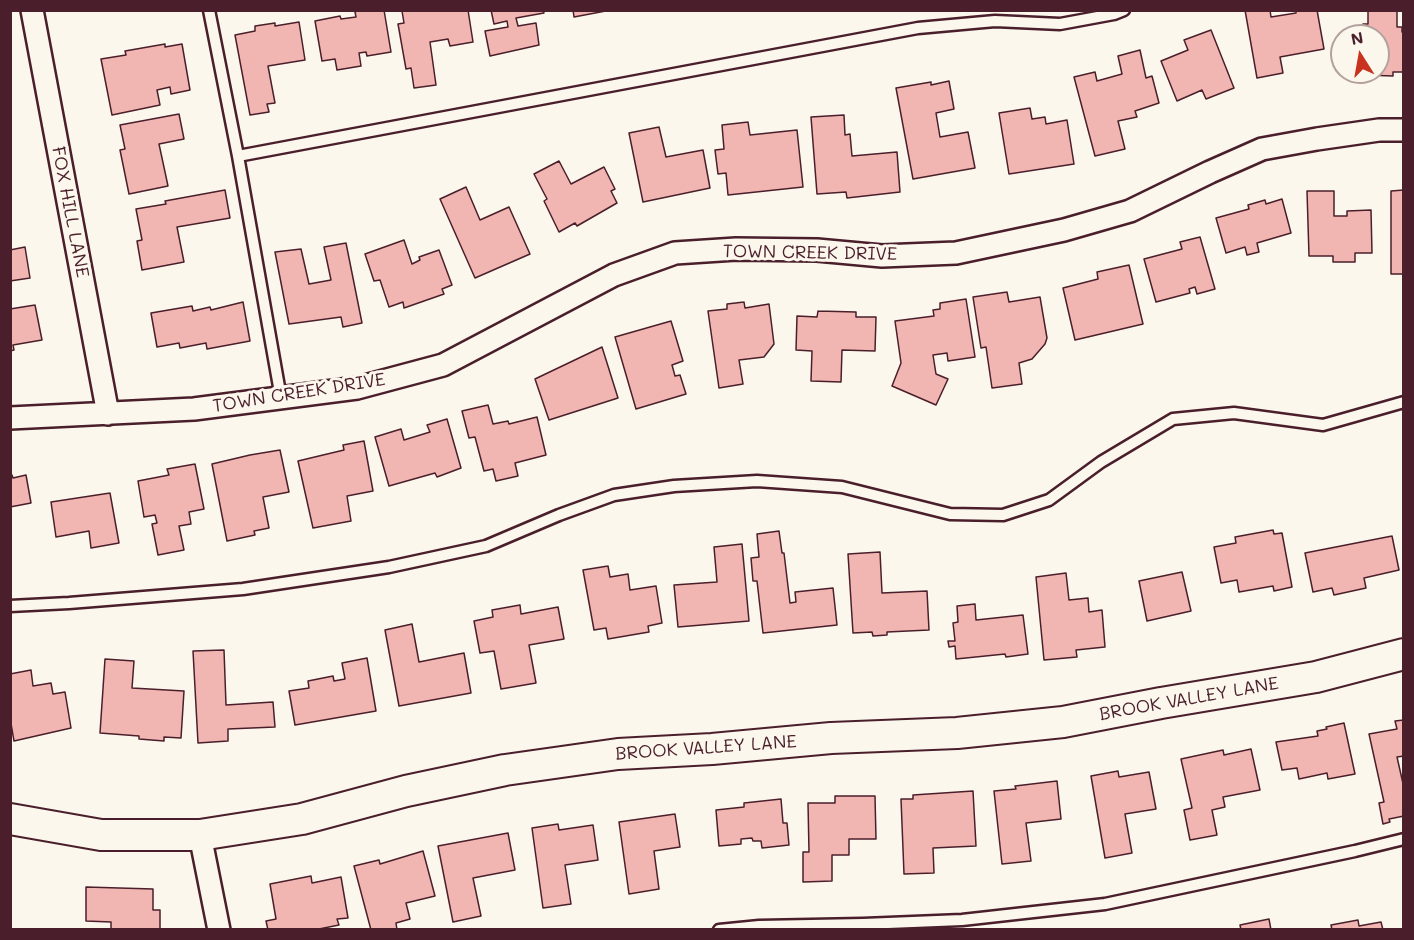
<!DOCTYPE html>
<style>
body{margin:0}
#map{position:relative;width:1414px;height:940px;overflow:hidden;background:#fbf7ec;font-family:Mali,sans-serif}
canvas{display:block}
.frame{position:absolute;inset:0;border:12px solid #4a1f2b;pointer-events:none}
.north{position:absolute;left:1330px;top:24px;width:60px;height:60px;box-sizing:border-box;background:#fbf7ec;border:2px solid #b4a19f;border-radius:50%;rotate:349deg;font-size:16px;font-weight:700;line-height:24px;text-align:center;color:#4a1f2b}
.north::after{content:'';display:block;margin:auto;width:21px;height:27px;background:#c8321e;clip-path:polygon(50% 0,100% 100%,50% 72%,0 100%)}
</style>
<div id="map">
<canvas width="1414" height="940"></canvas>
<div class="frame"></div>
<div class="north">N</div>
</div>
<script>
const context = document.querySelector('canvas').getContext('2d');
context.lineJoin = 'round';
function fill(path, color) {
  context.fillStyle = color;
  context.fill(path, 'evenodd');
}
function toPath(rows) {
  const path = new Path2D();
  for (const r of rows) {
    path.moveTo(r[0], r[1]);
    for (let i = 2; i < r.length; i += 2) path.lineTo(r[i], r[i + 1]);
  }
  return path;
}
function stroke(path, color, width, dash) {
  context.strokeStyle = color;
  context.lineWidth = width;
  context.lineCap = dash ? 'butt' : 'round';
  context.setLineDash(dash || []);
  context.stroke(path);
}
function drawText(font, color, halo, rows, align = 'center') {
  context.font = font + ' Mali,sans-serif';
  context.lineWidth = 6;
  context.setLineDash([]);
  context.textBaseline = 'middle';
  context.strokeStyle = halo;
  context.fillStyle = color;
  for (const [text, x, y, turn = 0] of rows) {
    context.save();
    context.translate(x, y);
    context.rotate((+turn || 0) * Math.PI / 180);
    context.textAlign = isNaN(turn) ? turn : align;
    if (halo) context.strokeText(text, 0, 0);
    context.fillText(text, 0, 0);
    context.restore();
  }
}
const building = toPath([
 [360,10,384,10,391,52,367,56,366,52,359,53,361,66,337,70,335,59,322,61,315,21,340,16,341,19,356,17,355,12,360,10],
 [468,10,473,42,450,46,448,39,430,42,436,85,414,88,411,68,406,69,398,24,404,23,402,11,468,10],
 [491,10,543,10,544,13,516,18,518,26,536,23,539,45,490,56,485,31,508,27,507,21,494,24,491,10],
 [573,10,611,10,574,17,573,10],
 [1245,10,1270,10,1271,17,1296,13,1296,10,1317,10,1324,49,1280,57,1283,73,1257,78,1245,10],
 [1368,10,1397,10,1397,27,1402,27,1402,32,1404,32,1404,72,1393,72,1393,76,1365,75,1365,72,1378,72,1378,36,1351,36,1351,31,1363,32,1363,24,1368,24,1368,10],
 [299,22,305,60,268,66,275,103,267,104,269,112,250,115,235,35,255,31,255,26,275,23,275,26,299,22],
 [1211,30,1234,88,1206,99,1202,90,1177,101,1161,61,1188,50,1184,40,1211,30],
 [165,44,165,47,182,44,190,90,171,94,170,87,157,90,160,105,112,115,101,59,126,55,125,51,165,44],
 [1140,50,1146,78,1152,76,1159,103,1135,111,1137,117,1118,121,1125,149,1095,156,1074,77,1095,72,1097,81,1122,74,1118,56,1140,50],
 [949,81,954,109,936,113,940,137,968,132,975,168,913,179,896,88,931,82,931,85,949,81],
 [1030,108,1032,119,1045,117,1046,124,1067,120,1074,164,1009,174,999,113,1030,108],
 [179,114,184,139,159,144,168,186,129,194,120,150,125,149,120,125,179,114],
 [844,115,845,135,850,134,852,156,897,152,900,192,847,198,846,192,817,194,811,117,844,115],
 [748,122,750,135,797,130,803,187,728,195,726,173,718,174,715,150,724,149,722,125,748,122],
 [659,127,666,157,703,150,710,188,643,202,629,133,659,127],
 [559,161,571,184,604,167,615,189,611,191,617,203,577,226,575,223,559,232,544,201,547,199,534,174,559,161],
 [466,187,480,220,509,207,530,254,475,278,440,199,466,187],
 [225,190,230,218,177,227,184,262,142,270,137,241,142,240,136,209,166,204,165,201,225,190],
 [1404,190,1404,274,1391,274,1391,191,1404,190],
 [1307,191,1334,191,1334,216,1347,216,1347,211,1371,210,1372,253,1355,253,1355,262,1333,262,1333,256,1309,256,1307,191],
 [1282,199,1291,233,1257,243,1259,252,1247,255,1245,247,1226,253,1216,218,1249,209,1248,205,1265,200,1266,204,1282,199],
 [1200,237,1215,289,1197,294,1195,287,1189,289,1190,293,1156,302,1144,259,1182,249,1180,242,1200,237],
 [404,240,412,264,420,260,419,257,439,250,452,285,442,289,444,294,404,308,403,302,389,307,380,280,374,281,365,254,404,240],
 [346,243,362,323,343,327,341,317,289,324,275,252,301,249,309,284,331,280,324,247,346,243],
 [25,247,30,278,10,281,10,250,25,247],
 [1129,265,1143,324,1075,340,1063,288,1098,279,1097,272,1129,265],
 [1007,292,1009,302,1040,297,1047,338,1045,344,1032,359,1019,363,1022,384,992,388,986,347,981,348,973,297,1007,292],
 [966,299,975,357,948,361,947,353,933,355,936,374,948,379,936,405,892,386,901,363,895,321,934,316,933,310,940,309,940,303,966,299],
 [243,302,250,341,207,349,206,343,180,348,179,343,157,347,151,313,192,306,193,311,210,307,211,310,243,302],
 [744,302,745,308,769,304,774,344,764,357,739,360,743,384,719,388,708,311,727,309,727,304,744,302],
 [35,305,42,340,13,345,14,350,10,351,10,309,35,305],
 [818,311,856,312,856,317,876,317,875,351,842,350,841,382,811,381,812,351,796,350,797,316,817,317,818,311],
 [671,321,683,361,672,365,675,376,680,375,686,394,636,409,615,337,671,321],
 [602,347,618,398,549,420,535,379,602,347],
 [488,405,493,424,508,421,509,424,537,417,546,455,515,463,518,476,496,481,493,469,484,471,475,437,469,438,462,411,488,405],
 [447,419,461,468,437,477,435,473,389,486,375,437,401,429,404,440,430,432,427,425,447,419],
 [364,441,373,491,347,496,351,521,313,528,298,461,344,450,343,445,364,441],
 [280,450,289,492,263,497,269,528,254,531,255,535,227,541,212,464,250,455,280,450],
 [195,464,204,509,189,512,191,524,179,526,184,550,158,555,152,524,157,523,155,515,144,517,138,481,169,475,167,469,195,464],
 [10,475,12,475,13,478,26,475,31,503,10,507,10,475],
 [110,493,119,543,91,548,89,531,56,537,51,502,110,493],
 [1273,530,1274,534,1282,533,1292,587,1274,591,1273,586,1239,592,1237,580,1221,583,1214,547,1236,543,1235,537,1273,530],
 [779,531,782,553,784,553,790,603,796,602,795,592,833,588,837,625,763,633,757,581,753,581,751,558,759,557,757,534,779,531],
 [1392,536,1399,570,1364,578,1366,588,1334,595,1332,588,1313,592,1305,553,1392,536],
 [742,544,749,621,678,627,674,585,717,582,714,547,742,544],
 [880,552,882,593,927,591,929,630,887,632,887,635,873,636,872,632,853,633,848,554,880,552],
 [608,566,610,577,628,574,630,590,656,586,662,623,648,626,649,632,608,639,606,628,594,630,583,570,608,566],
 [1182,572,1191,611,1147,621,1139,581,1182,572],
 [1066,573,1069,600,1088,598,1089,612,1102,610,1105,647,1076,650,1077,657,1044,660,1036,577,1066,573],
 [975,604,976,620,1023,615,1028,654,1006,657,1005,654,956,659,955,646,949,647,948,641,955,641,953,623,958,622,957,606,975,604],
 [520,605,521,614,558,607,564,639,529,645,536,683,501,689,494,651,480,653,474,621,493,617,492,610,520,605],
 [412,624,419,662,464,653,471,693,399,706,385,630,412,624],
 [224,650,226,705,273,702,275,727,228,729,228,741,198,743,193,651,224,650],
 [367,658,376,711,295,725,289,691,309,688,308,681,333,676,334,681,345,679,342,663,367,658],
 [105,659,134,661,132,688,184,691,181,738,164,737,164,741,139,739,139,736,100,733,105,659],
 [31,670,33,686,51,683,53,694,65,692,71,728,14,741,10,718,10,674,31,670],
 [1404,720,1404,756,1397,757,1404,788,1404,816,1389,819,1390,822,1383,824,1379,803,1384,802,1369,734,1397,729,1395,721,1404,720],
 [1344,723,1355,774,1328,779,1327,773,1299,779,1297,768,1282,770,1276,742,1318,736,1317,731,1327,729,1326,727,1344,723],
 [1251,749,1260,790,1223,797,1225,807,1212,810,1217,835,1190,840,1184,810,1192,808,1181,759,1223,750,1224,755,1251,749],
 [1118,771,1119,777,1149,772,1156,809,1125,814,1132,853,1105,858,1091,776,1118,771],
 [1057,781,1061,819,1026,823,1031,861,1002,864,994,791,1016,789,1015,786,1057,781],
 [973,791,976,846,933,848,934,873,904,874,901,799,913,799,913,795,973,791],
 [835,796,875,796,876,839,849,839,849,855,832,855,832,881,803,882,803,852,809,852,808,803,835,803,835,796],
 [781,799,783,823,787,823,789,845,762,848,761,841,753,841,752,838,741,839,741,844,719,846,716,810,744,807,744,803,781,799],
 [675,814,680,847,654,851,659,889,629,894,619,822,675,814],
 [558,824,559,830,593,825,598,860,565,865,571,904,543,908,532,828,558,824],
 [508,833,515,870,473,878,481,916,453,922,438,846,508,833],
 [423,851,435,896,406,903,410,919,396,923,397,930,371,930,354,866,379,860,380,864,423,851],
 [311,876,312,883,341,877,348,918,337,919,339,925,314,930,268,930,266,921,276,919,270,884,311,876],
 [86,887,153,889,153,910,160,910,160,930,111,930,111,922,86,921,86,887],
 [1269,919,1271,930,1241,930,1240,925,1269,919],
 [1358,920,1359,926,1381,922,1383,930,1332,930,1331,925,1358,920]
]);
fill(building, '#f2b6b2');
stroke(building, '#4a1f2b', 1.5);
const lane = toPath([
 [209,10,238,156,281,398],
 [238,156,918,28,995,21,1060,24,1114,14,1124,10],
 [10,606,69,603,243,589,389,567,486,546,559,515,614,495,674,486,757,481,842,487,950,514,1003,515,1049,500,1101,462,1173,419,1234,413,1323,425,1404,402],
 [719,930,759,926,863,924,962,920,1105,904,1355,851,1404,839]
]);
const street = toPath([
 [32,10,108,414],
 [10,418,194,409,357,388,443,365,614,275,675,253,736,249,817,250,882,256,956,253,1064,230,1130,211,1210,172,1262,149,1317,139,1379,130,1404,130],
 [200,835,219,930]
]);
const secondary = toPath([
 [10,819,101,835,200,835,302,819,406,791,505,770,618,754,712,749,831,738,957,733,1063,722,1161,703,1316,677,1404,654]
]);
stroke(lane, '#4a1f2b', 15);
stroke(street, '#4a1f2b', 26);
stroke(secondary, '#4a1f2b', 34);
stroke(lane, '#fbf7ec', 10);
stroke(street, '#fbf7ec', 21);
stroke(secondary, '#fbf7ec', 30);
drawText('18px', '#4a1f2b', '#fbf7ec', [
 ["FOX HILL LANE",70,212,79],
 ["TOWN CREEK DRIVE",810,253,1],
 ["TOWN CREEK DRIVE",299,393,-9],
 ["BROOK VALLEY LANE",1189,699,-10],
 ["BROOK VALLEY LANE",706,748,-4]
]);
</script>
